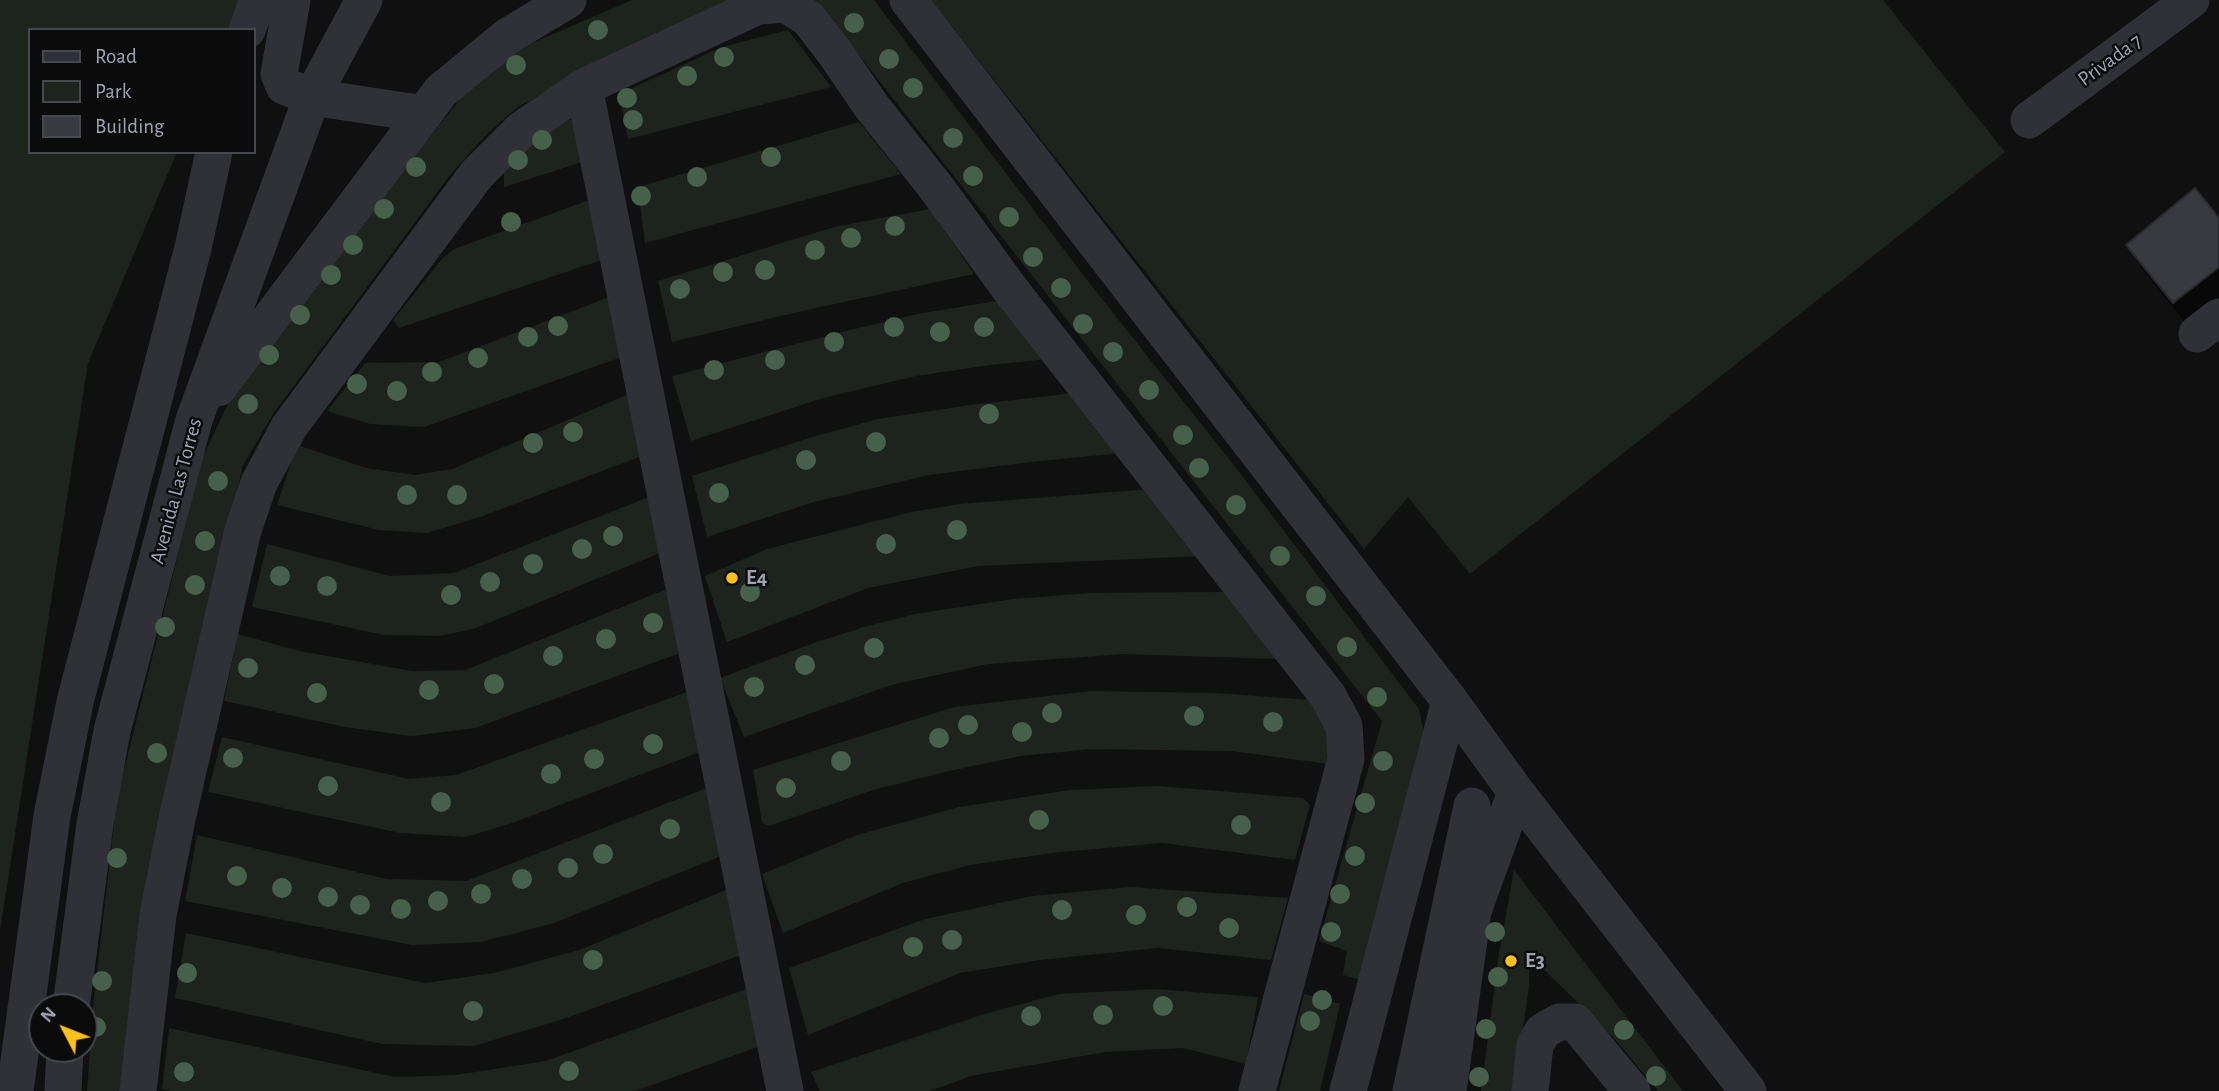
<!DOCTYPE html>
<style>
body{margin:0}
#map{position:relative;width:2219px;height:1091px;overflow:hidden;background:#101011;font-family:"Alegreya Sans",sans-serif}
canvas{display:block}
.legend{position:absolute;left:28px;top:28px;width:228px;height:126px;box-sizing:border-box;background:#0b0b0c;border:2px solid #46484f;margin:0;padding:9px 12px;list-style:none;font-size:21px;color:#9fa4b4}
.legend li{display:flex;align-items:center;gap:14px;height:35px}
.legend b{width:35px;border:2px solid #46484f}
.north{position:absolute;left:28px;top:993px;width:70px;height:70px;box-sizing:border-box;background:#0b0b0c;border:2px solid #46484f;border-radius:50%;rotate:312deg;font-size:19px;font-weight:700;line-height:28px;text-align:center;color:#9fa4b4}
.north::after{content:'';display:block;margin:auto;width:24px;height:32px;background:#ffc01a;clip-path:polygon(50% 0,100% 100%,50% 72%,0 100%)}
</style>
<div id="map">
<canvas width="2219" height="1091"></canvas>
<ul class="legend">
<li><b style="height:9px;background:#303137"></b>Road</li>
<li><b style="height:19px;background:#1c241d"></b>Park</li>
<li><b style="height:19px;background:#393a40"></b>Building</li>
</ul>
<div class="north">N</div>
</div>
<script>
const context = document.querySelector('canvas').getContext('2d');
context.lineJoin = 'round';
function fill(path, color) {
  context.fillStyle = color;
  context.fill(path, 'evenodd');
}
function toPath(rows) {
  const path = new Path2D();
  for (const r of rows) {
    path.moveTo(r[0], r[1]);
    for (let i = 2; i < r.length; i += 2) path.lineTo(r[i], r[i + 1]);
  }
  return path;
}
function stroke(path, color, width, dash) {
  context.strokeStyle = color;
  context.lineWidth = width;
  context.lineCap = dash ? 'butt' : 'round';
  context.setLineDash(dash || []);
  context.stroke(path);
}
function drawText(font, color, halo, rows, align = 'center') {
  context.font = font + ' "Alegreya Sans",sans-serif';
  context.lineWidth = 5;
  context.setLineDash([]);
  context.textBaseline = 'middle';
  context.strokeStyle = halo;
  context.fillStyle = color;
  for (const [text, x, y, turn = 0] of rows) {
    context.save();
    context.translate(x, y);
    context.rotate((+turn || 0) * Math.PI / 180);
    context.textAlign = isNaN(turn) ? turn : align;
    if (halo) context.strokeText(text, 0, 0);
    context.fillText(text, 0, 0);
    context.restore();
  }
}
fill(toPath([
 [0,0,242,0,229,30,30,30,30,152,177,152,88,363,0,931],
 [632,0,751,0,738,2,519,106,489,132,450,175,273,414,242,467,122,1091,87,1091,93,1007,117,798,202,459,239,380,388,187,462,97,523,47],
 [803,0,874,0,1091,285,1233,464,1419,709,1424,734,1361,980,1343,975,1347,951,1319,941,1382,721,822,8],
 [931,0,1883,0,2005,152,1470,574,1408,497,1364,549],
 [788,30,831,87,628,139,619,94,722,47],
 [574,118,585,161,504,187,504,170,512,158,552,128],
 [859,122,901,174,645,243,638,187],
 [595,198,605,259,399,328,393,320,442,259,454,249],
 [930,209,974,274,802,311,672,342,658,281,834,227],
 [612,296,625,356,424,427,370,424,327,411,365,363,439,362],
 [1003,300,1049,359,990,365,916,376,823,398,691,441,672,376,850,330,917,314],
 [1074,393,1123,453,1039,461,929,475,814,502,707,537,692,476,809,438,878,419,970,405],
 [629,394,642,456,483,516,427,533,379,530,277,505,297,445,366,468,415,475,452,469],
 [1150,489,1201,556,978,566,868,588,727,642,705,576,767,549,911,512,960,504],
 [652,496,665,551,476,628,441,636,384,635,252,607,267,544,390,576,454,573],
 [672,587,691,649,475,728,411,736,345,727,224,701,238,634,299,651,412,671,465,670],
 [1228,592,1278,659,1124,654,988,664,891,685,744,737,720,678,811,644,864,627,915,614,1013,599,1091,593],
 [690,691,703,751,512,823,466,837,400,833,208,792,222,737,409,779,456,775],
 [1091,691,1216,693,1313,700,1337,727,1329,764,1231,751,1091,749,1021,756,945,772,873,790,769,826,762,823,753,770,954,707],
 [712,786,729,853,554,923,481,942,412,945,185,901,197,835,387,879,466,881],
 [1159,786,1303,798,1310,805,1295,860,1162,843,1052,853,970,865,903,883,783,933,762,874,857,835,959,807,1070,790],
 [1514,870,1683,1091,1658,1091,1613,1037,1529,955,1529,986,1514,1091,1481,1091,1499,953],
 [1130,887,1288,898,1271,960,1158,948,1040,960,960,973,808,1035,789,968,925,919,1032,896],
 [731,888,747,953,563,1019,474,1046,382,1044,175,998,186,933,425,983,494,973,579,950],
 [752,987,766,1044,635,1091,171,1091,162,1089,169,1028,395,1077,456,1075,546,1061],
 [1155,989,1258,997,1246,1064,1183,1048,1105,1052,971,1076,930,1091,820,1091,811,1072,984,1014,1059,994],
 [1304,994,1340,1004,1320,1091,1279,1091]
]), '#1c241d');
fill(toPath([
 [2219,221,2219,299,2187,325,2141,268,2128,245]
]), '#0007');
const building = toPath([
 [2195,188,2219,218,2219,267,2173,303,2126,245,2195,188]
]);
fill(building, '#393a40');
stroke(building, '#2a2a2e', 2);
stroke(toPath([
 [292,0,279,74,284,86,312,97,424,114],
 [908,0,1450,701,1516,792,1748,1091],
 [247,30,258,0],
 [584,87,785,1091],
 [2029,120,2191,0],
 [2197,334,2219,317],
 [218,388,441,91,508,36,568,0],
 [71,1007,95,824,112,731,194,420,312,97,364,0],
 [15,1091,52,816,75,702,193,248,214,152],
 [63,1091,65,1049],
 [138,1091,158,915,177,819,243,530,259,483,289,427,477,174,521,130,584,87,758,6,785,4,808,18,835,53,872,107,935,186,1010,289,1328,696,1344,726,1346,759,1257,1091],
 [1348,1091,1450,701],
 [1411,1091,1472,806],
 [1448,1091,1473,911,1516,792],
 [1530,1091,1535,1045,1543,1031,1559,1022,1575,1022,1632,1091]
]), '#303137', 37);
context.fillStyle = '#47604b';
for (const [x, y] of [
 [854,23],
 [598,30],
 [724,57],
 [889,59],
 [516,65],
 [687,76],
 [913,88],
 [627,98],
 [633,120],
 [953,138],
 [542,140],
 [771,157],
 [518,160],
 [416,167],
 [973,176],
 [697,177],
 [641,196],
 [384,209],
 [1009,217],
 [511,222],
 [895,226],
 [851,238],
 [353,245],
 [815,250],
 [1033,257],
 [765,270],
 [723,272],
 [331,275],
 [1061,288],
 [680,289],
 [300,315],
 [1083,324],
 [558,326],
 [894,327],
 [984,327],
 [940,332],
 [528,337],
 [834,342],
 [1113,352],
 [269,355],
 [478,358],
 [775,360],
 [714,370],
 [432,372],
 [357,384],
 [1149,390],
 [397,391],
 [248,404],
 [989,414],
 [573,432],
 [1183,435],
 [876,442],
 [533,443],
 [806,460],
 [1199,468],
 [218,481],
 [719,493],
 [407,495],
 [457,495],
 [1236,505],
 [957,530],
 [613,536],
 [205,541],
 [886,544],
 [582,549],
 [1280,556],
 [533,564],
 [280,576],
 [490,582],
 [195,585],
 [327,586],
 [750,592],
 [451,595],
 [1316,596],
 [653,623],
 [165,627],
 [606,639],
 [1347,647],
 [874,648],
 [553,656],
 [805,665],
 [248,668],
 [494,684],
 [754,687],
 [429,690],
 [317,693],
 [1377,697],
 [1052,713],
 [1194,716],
 [1273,722],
 [968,725],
 [1022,732],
 [939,738],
 [653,744],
 [157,753],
 [233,758],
 [594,759],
 [841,761],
 [1383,761],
 [551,774],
 [328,786],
 [786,788],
 [441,802],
 [1365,803],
 [1039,820],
 [1241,825],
 [670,829],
 [603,854],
 [1355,856],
 [117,858],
 [568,868],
 [237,876],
 [522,879],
 [282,888],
 [481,894],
 [1340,894],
 [328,897],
 [438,901],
 [360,905],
 [1187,907],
 [401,909],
 [1062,910],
 [1136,915],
 [1229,928],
 [1331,932],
 [1495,932],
 [952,940],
 [913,947],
 [593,960],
 [187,973],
 [1498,977],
 [102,981],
 [1322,1000],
 [1163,1006],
 [473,1011],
 [1103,1015],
 [1031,1016],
 [1310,1021],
 [96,1027],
 [1486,1029],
 [1624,1030],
 [569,1071],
 [184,1072],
 [1656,1076],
 [1479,1077]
]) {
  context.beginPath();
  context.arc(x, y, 10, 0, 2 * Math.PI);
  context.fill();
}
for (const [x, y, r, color] of [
 [732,578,7,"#ffc01a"],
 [1511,961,7,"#ffc01a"]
]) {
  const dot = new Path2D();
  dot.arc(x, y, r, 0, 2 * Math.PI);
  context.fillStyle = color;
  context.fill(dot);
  stroke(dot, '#0b0b0c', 2.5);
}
drawText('21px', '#9fa4b4', '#0b0b0c', [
 ["Privada 7",2110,60,-36],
 ["Avenida Las Torres",176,491,-75]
]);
drawText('bold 21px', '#9fa4b4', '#0b0b0c', [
 ["E4",746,578],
 ["E3",1525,961]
], 'left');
</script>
